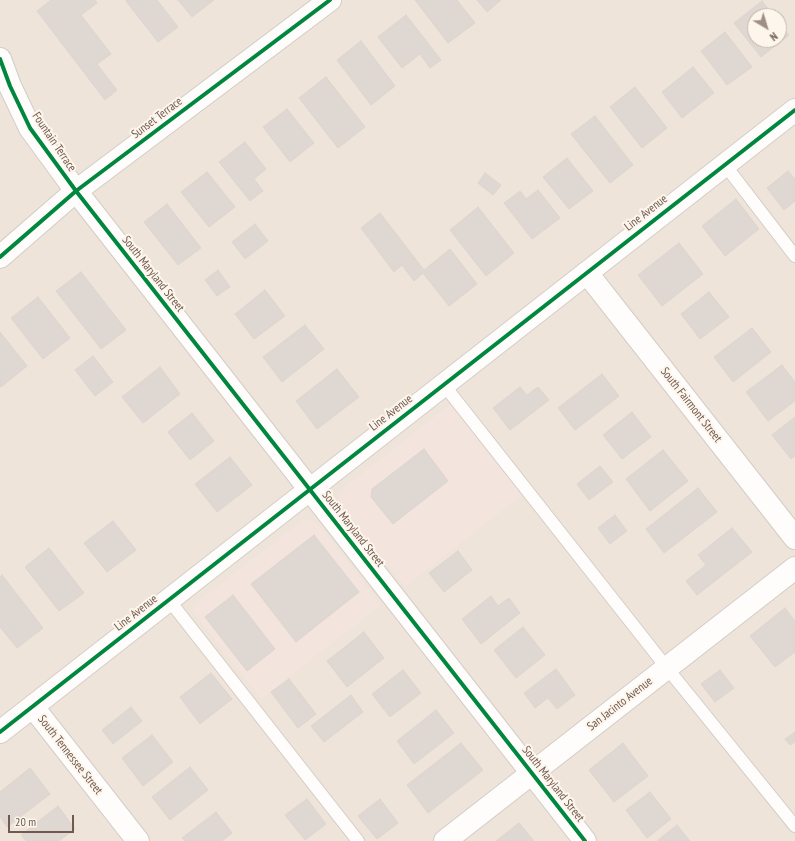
<!DOCTYPE html>
<style>
body{margin:0}
#map{position:relative;width:795px;height:841px;overflow:hidden;background:#f6f1ec;font-family:"PT Sans Narrow",sans-serif}
canvas{display:block}
.north{position:absolute;left:747px;top:8px;width:40px;height:40px;box-sizing:border-box;background:#fdf6ed;border:1px solid #c5b7ad;border-radius:50%;rotate:142deg;font-size:11px;font-weight:700;line-height:16px;text-align:center;color:#71594e}
.north::after{content:'';display:block;margin:auto;width:14px;height:18px;background:#a08e85;clip-path:polygon(50% 0,100% 100%,50% 72%,0 100%)}
.scale{position:absolute;left:8px;top:815px;width:66px;height:18px;box-sizing:border-box;border:2px solid #71594e;border-top:0;padding-left:5px;font-size:12px;line-height:14px;white-space:nowrap;color:#71594e;-webkit-text-stroke:3px #fdf6ed;paint-order:stroke}
</style>
<div id="map">
<canvas width="795" height="841"></canvas>
<div class="north">N</div>
<div class="scale">20 m</div>
</div>
<script>
const context = document.querySelector('canvas').getContext('2d');
context.lineJoin = 'round';
function fill(path, color) {
  context.fillStyle = color;
  context.fill(path, 'evenodd');
}
function toPath(rows) {
  const path = new Path2D();
  for (const r of rows) {
    path.moveTo(r[0], r[1]);
    for (let i = 2; i < r.length; i += 2) path.lineTo(r[i], r[i + 1]);
  }
  return path;
}
function stroke(path, color, width, dash) {
  context.strokeStyle = color;
  context.lineWidth = width;
  context.lineCap = dash ? 'butt' : 'round';
  context.setLineDash(dash || []);
  context.stroke(path);
}
function drawText(font, color, halo, rows, align = 'center') {
  context.font = font + ' "PT Sans Narrow",sans-serif';
  context.lineWidth = 4;
  context.setLineDash([]);
  context.textBaseline = 'middle';
  context.strokeStyle = halo;
  context.fillStyle = color;
  for (const [text, x, y, turn = 0] of rows) {
    context.save();
    context.translate(x, y);
    context.rotate((+turn || 0) * Math.PI / 180);
    context.textAlign = isNaN(turn) ? turn : align;
    if (halo) context.strokeText(text, 0, 0);
    context.fillText(text, 0, 0);
    context.restore();
  }
}
fill(toPath([
 [0,0,795,0,795,841,0,841],
 [755,16,779,16,779,40,755,40]
]), '#eee4da');
fill(toPath([
 [452,403,522,495,405,587,341,506,338,497,342,489],
 [311,519,320,525,381,605,261,699,193,612,193,605,303,520]
]), '#f3e4dd');
const building = toPath([
 [51,0,95,0,97,3,81,15,111,54,97,64,117,90,105,100,37,11,51,0],
 [128,0,157,0,178,27,158,42,126,1,128,0],
 [178,0,214,0,192,17,178,0],
 [415,0,457,0,475,23,448,43,415,0],
 [477,0,501,0,487,12,477,0],
 [762,1,774,16,755,16,755,40,779,40,779,23,789,35,761,57,734,23,762,1],
 [406,15,441,60,430,68,420,54,402,68,378,37,406,15],
 [725,32,752,67,727,85,701,51,725,32],
 [361,41,395,86,371,105,337,60,361,41],
 [693,67,714,93,682,118,662,92,693,67],
 [326,77,365,127,338,148,299,98,326,77],
 [635,87,667,128,642,148,610,107,635,87],
 [287,109,314,143,290,162,263,127,287,109],
 [595,116,633,165,610,183,571,134,595,116],
 [245,142,266,169,254,179,263,191,250,201,219,162,245,142],
 [567,158,593,191,569,209,543,177,567,158],
 [788,171,795,179,795,201,784,210,767,188,788,171],
 [207,172,235,207,209,227,181,192,207,172],
 [485,173,501,185,493,195,478,183,485,173],
 [538,190,560,218,532,239,504,203,520,191,526,199,538,190],
 [736,199,759,229,725,256,702,226,736,199],
 [167,204,201,248,178,265,144,222,167,204],
 [478,207,514,253,486,276,450,230,478,207],
 [380,213,424,270,450,249,477,284,449,306,423,273,414,281,402,265,394,272,361,228,380,213],
 [255,224,268,241,245,259,232,242,255,224],
 [679,243,703,274,662,306,638,275,679,243],
 [218,270,230,287,217,296,205,280,218,270],
 [81,272,126,330,101,349,56,291,81,272],
 [265,290,285,316,254,339,235,314,265,290],
 [709,292,729,317,700,339,681,314,709,292],
 [38,297,70,338,43,359,11,318,38,297],
 [305,325,324,349,282,382,263,357,305,325],
 [752,328,771,352,733,382,714,357,752,328],
 [0,332,27,366,1,387,0,385,0,332],
 [93,356,113,382,95,396,75,370,93,356],
 [782,365,795,382,795,401,768,421,746,392,782,365],
 [160,367,180,394,143,423,122,397,160,367],
 [337,369,359,397,317,429,296,401,337,369],
 [602,374,619,396,575,430,558,408,602,374],
 [520,387,527,395,538,387,549,400,510,430,493,408,520,387],
 [632,412,651,437,622,459,603,435,632,412],
 [192,413,214,441,190,460,168,432,192,413],
 [795,417,795,456,791,459,772,435,795,417],
 [424,449,448,481,393,524,371,497,372,489,424,449],
 [663,450,688,481,650,511,626,479,663,450],
 [230,457,252,485,217,512,195,484,230,457],
 [600,466,613,482,589,500,577,484,600,466],
 [698,488,717,512,664,553,646,529,698,488],
 [615,515,627,531,610,544,598,528,615,515],
 [113,521,136,550,107,572,84,543,113,521],
 [732,528,752,552,697,595,686,581,706,565,698,555,732,528],
 [314,535,359,592,296,642,251,584,314,535],
 [49,548,84,593,59,611,25,567,49,548],
 [458,551,472,570,444,592,429,573,458,551],
 [2,575,43,628,17,648,0,627,0,577,2,575],
 [233,595,275,649,247,671,205,617,233,595],
 [491,596,498,606,509,598,520,613,481,644,462,619,491,596],
 [785,608,795,621,795,652,775,667,750,636,785,608],
 [523,627,545,655,516,678,494,650,523,627],
 [364,632,384,658,347,687,327,661,364,632],
 [556,669,575,695,557,709,548,698,535,708,524,693,556,669],
 [403,670,421,693,390,717,372,694,403,670],
 [720,670,734,688,715,702,701,684,720,670],
 [211,673,232,699,200,724,180,697,211,673],
 [289,679,316,714,298,728,271,692,289,679],
 [351,695,363,712,324,742,311,726,351,695],
 [131,707,142,721,113,744,102,730,131,707],
 [436,710,454,733,414,764,397,741,436,710],
 [795,732,795,742,790,745,785,739,795,732],
 [152,735,173,762,143,786,122,758,152,735],
 [461,743,483,770,428,813,407,785,461,743],
 [623,743,648,776,614,802,589,770,623,743],
 [190,767,208,790,170,820,152,797,190,767],
 [30,768,50,794,7,827,0,817,0,792,30,768],
 [650,792,671,819,647,838,626,810,650,792],
 [307,799,326,824,305,840,285,815,307,799],
 [380,799,398,823,377,839,358,816,380,799],
 [58,806,75,829,59,841,26,841,21,835,58,806],
 [216,812,232,833,222,841,185,841,182,838,216,812],
 [519,823,534,841,496,841,519,823],
 [677,825,690,841,657,841,677,825]
]);
fill(building, '#dfd7d2');
stroke(building, '#ded5cf', 1);
const service = toPath([
 [725,165,795,256],
 [444,385,667,668,795,826],
 [169,600,358,841]
]);
const minor = toPath([
 [0,257,76,191,330,0],
 [587,273,795,538],
 [33,707,138,841],
 [445,841,795,568]
]);
const tertiary = toPath([
 [0,59,10,86,30,128,76,191,585,841]
]);
const secondary = toPath([
 [0,732,795,110]
]);
stroke(service, '#d3cdc7', 14);
stroke(minor, '#d3cdc7', 24);
stroke(tertiary, '#d3cdc7', 24);
stroke(secondary, '#d5cec8', 24);
stroke(service, '#fefdfc', 12);
stroke(minor, '#fefdfc', 22);
stroke(tertiary, '#fefdfc', 22);
stroke(secondary, '#fefdfc', 22);
stroke(toPath([
 [0,59,10,86,30,128,76,191,585,841],
 [0,257,76,191,330,0],
 [0,732,795,110]
]), '#00873e', 4);
drawText('12px', '#71594e', '#fdf6ed', [
 ["Sunset Terrace",157,118,-37],
 ["Fountain Terrace",54,142,56],
 ["Line Avenue",646,213,-38],
 ["South Maryland Street",153,274,52],
 ["South Fairmont Street",691,405,52],
 ["Line Avenue",391,413,-38],
 ["South Maryland Street",353,529,52],
 ["Line Avenue",136,613,-38],
 ["San Jacinto Avenue",620,704,-38],
 ["South Tennessee Street",70,755,52],
 ["South Maryland Street",553,784,52]
]);
</script>
